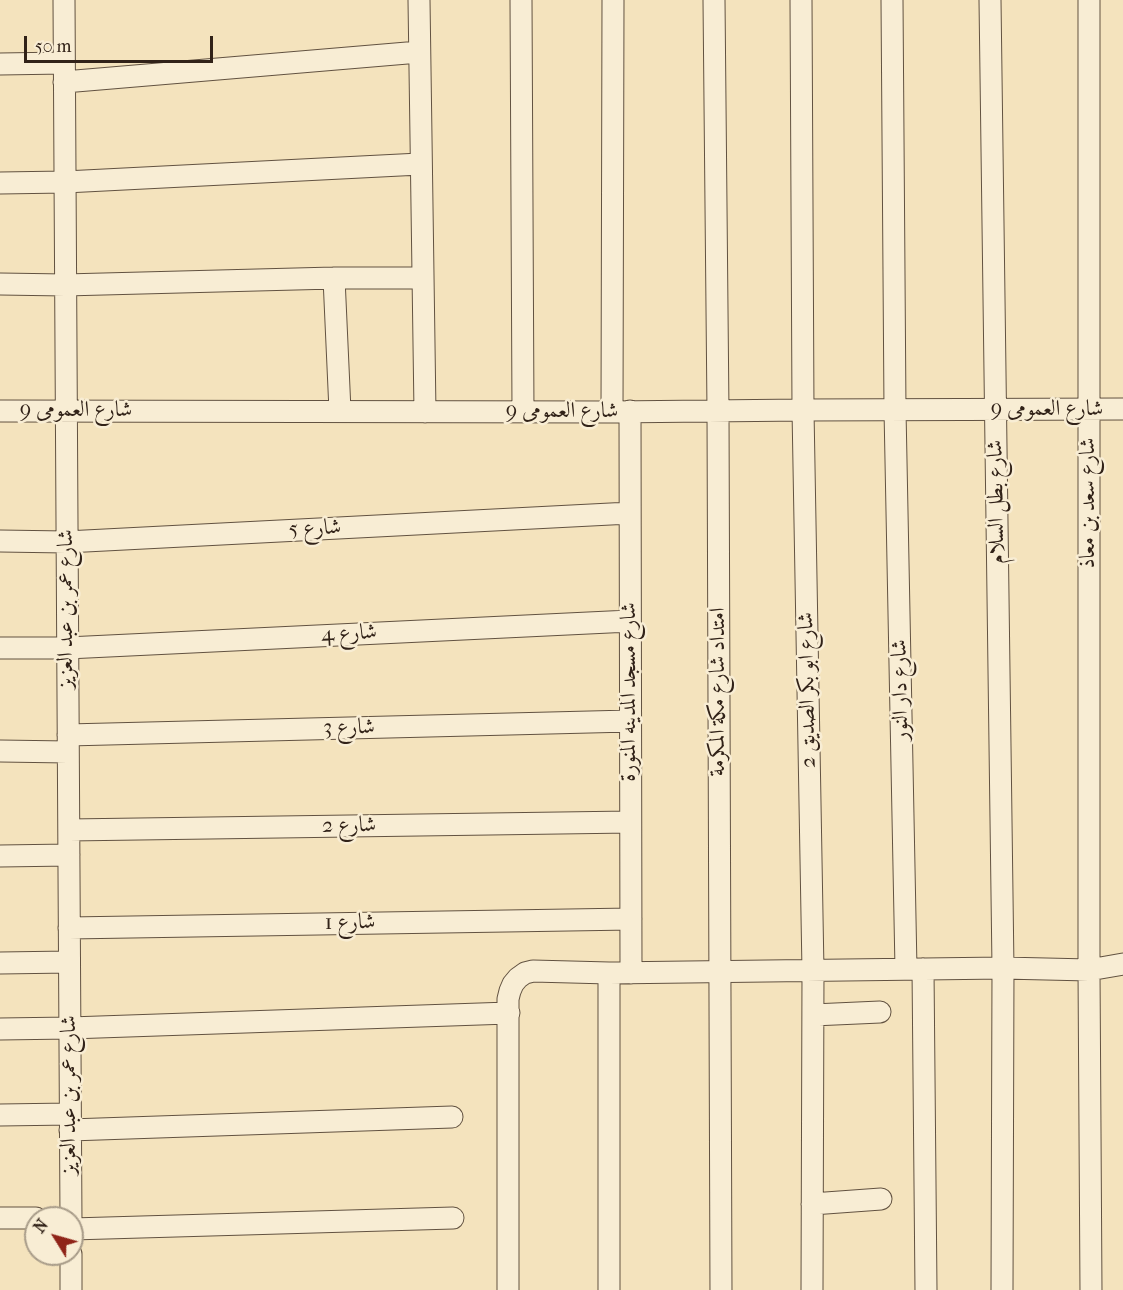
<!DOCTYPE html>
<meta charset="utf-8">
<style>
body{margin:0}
#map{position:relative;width:1123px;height:1290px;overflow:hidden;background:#f4e3bd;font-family:"IM FELL French Canon",serif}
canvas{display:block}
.north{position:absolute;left:24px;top:1206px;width:60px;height:60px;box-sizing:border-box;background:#f8edd4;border:2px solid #a89c89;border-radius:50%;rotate:307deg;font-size:16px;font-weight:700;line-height:24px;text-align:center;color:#312218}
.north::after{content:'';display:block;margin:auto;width:21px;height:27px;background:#8f2418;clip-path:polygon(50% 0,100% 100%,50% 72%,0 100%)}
.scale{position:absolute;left:24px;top:36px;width:189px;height:27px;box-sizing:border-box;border:3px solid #312218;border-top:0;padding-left:8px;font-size:18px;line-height:21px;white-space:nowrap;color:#312218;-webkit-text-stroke:4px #f8edd4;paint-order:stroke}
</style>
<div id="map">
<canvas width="1123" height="1290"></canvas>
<div class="north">N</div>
<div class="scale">50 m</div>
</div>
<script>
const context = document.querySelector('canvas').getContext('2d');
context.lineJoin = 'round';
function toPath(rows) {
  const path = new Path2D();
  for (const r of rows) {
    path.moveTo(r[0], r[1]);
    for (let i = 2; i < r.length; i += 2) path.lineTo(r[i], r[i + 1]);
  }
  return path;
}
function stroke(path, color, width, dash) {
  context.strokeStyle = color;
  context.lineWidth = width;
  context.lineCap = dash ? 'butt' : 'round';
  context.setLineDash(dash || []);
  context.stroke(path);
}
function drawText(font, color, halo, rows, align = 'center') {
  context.font = font + ' "IM FELL French Canon",Amiri,serif';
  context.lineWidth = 5;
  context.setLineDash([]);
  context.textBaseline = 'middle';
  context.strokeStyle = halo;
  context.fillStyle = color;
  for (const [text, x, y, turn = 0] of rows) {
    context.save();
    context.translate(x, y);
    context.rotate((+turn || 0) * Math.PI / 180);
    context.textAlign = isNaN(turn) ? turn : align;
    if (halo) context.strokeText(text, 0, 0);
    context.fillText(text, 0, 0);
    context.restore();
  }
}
const street = toPath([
 [64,0,71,1218],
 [419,0,425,412],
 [521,0,523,412],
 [714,0,718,411,721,1290],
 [801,0,803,410,813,971,812,1290],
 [892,0,895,410,906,969],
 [990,0,1003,968,1002,1290],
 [1089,0,1089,970,1091,1290],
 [0,64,64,63],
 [64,82,419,52],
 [0,183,65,182,420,164],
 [334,278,340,411],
 [0,284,65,285,334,278,422,278],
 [0,411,612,412,803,410,1123,409],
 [630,411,631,973],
 [612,412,613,0],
 [0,541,66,542,630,513],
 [0,648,67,648,630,621],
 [68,735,630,721],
 [0,751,68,752],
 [69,830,630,822],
 [0,856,69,855],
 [69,928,631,919],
 [0,963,69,962],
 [923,969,926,1290],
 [609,973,609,1290],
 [813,1015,880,1012],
 [0,1029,70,1028,509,1013],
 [0,1115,70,1114],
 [70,1130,452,1117],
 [812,1204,881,1199],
 [0,1218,36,1218],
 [72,1229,453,1218],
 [71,1254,71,1290],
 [508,1290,508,999,510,991,513,984,518,978,525,973,533,971,609,973,1003,968,1089,970,1123,964]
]);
stroke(street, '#625241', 23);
stroke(street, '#f8edd4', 21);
drawText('22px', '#312218', '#f8edd4', [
 ["شارع العمومى 9",1047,410],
 ["شارع العمومى 9",76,411],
 ["شارع العمومى 9",562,412],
 ["شارع بطل السلام",997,502,-91],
 ["شارع سعد بن معاذ",1089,503,-90],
 ["شارع 5",315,529,-3],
 ["شارع عمر بن عبد العزيز",67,609,-90],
 ["شارع 4",349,634,-3],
 ["شارع ابو بكر الصديق 2",808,690,-91],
 ["شارع دار النور",901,690,-91],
 ["شارع مسجد المدينه المنورة",630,692,-90],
 ["امتداد شارع مكة المكرمة",719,692,-90],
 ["شارع 3",349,728,-1],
 ["شارع 2",349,826,-1],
 ["شارع 1",350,923,-1],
 ["شارع عمر بن عبد العزيز",70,1095,-90]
]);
</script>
